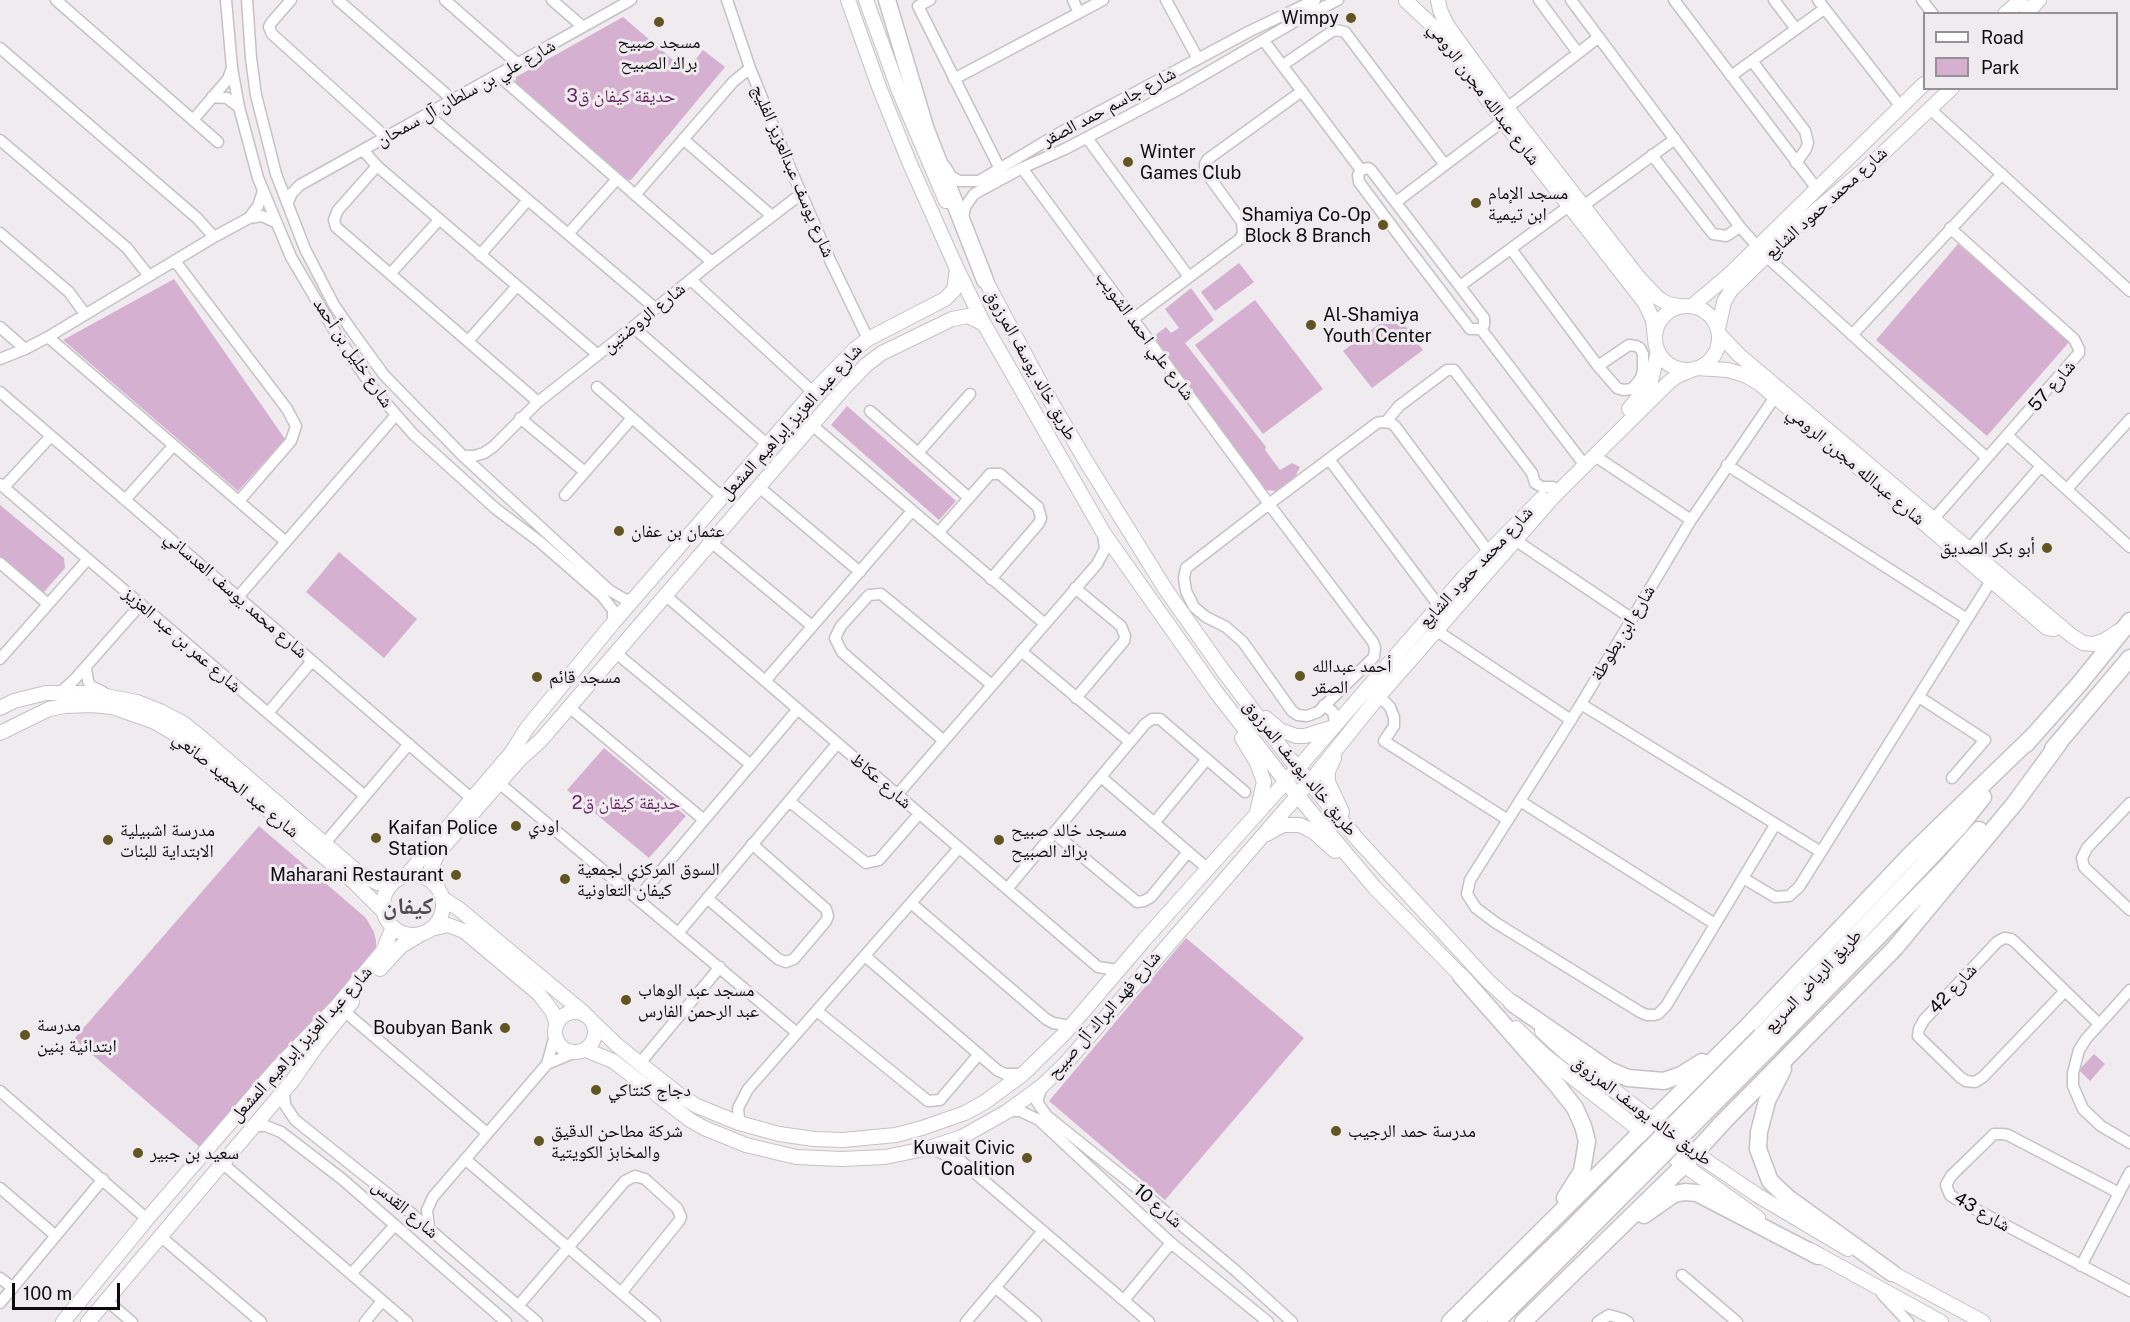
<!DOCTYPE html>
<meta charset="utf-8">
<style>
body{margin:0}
#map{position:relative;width:2130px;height:1322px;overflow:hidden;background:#efebef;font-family:"Public Sans",sans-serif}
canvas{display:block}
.legend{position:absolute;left:1923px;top:12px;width:195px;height:78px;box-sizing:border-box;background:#efebef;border:2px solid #959195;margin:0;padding:8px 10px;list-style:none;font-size:18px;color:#0d0b0d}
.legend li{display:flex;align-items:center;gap:12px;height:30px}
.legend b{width:30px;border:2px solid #959195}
.scale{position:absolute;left:12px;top:1283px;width:108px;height:27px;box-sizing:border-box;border:3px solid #0d0b0d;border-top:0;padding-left:8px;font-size:18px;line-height:21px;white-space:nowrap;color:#0d0b0d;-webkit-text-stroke:4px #efebef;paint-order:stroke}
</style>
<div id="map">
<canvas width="2130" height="1322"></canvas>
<ul class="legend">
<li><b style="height:8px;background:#fff"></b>Road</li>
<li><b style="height:16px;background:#d5b0d1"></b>Park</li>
</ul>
<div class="scale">100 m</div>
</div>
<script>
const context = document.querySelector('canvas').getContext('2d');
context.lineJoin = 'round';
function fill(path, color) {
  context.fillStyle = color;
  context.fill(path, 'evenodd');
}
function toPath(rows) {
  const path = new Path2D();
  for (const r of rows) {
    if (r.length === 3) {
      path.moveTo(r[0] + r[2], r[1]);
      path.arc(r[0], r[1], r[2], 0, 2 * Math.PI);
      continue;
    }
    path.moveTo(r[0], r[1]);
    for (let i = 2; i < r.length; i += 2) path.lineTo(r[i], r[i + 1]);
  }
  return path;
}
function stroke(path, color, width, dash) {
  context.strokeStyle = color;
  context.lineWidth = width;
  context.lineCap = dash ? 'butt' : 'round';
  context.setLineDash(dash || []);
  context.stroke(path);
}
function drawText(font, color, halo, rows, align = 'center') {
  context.font = font + ' "Public Sans","Noto Naskh Arabic",sans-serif';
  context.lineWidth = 6;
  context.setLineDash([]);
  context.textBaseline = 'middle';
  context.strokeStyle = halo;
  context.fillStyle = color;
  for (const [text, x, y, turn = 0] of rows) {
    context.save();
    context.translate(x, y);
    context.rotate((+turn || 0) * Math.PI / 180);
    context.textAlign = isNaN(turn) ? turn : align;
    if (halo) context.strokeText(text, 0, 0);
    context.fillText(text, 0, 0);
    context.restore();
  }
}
fill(toPath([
 [623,17,686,71,703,50,725,67,631,180,622,179,515,86,516,77],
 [1958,244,2070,341,1987,436,1876,340],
 [1239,263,1254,282,1215,311,1201,292],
 [174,279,285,439,238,491,63,340],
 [1191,288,1214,320,1185,343,1266,447,1265,450,1280,470,1292,463,1300,467,1295,477,1276,491,1266,490,1153,337,1166,327,1171,333,1179,328,1165,309],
 [1255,300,1323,389,1263,434,1195,345],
 [1395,312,1423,350,1372,388,1343,351],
 [847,406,956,501,939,520,831,425],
 [0,505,64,558,65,568,44,592,36,592,0,561],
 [339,552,417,619,384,658,306,592],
 [604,748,686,816,649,858,567,790],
 [259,826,366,918,374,932,376,941,376,951,202,1149,74,1039],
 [1186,938,1304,1038,1165,1200,1049,1101],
 [2094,1054,2105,1064,2090,1081,2079,1070]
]), '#d5b0d1');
const minor = toPath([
 [56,0,218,142],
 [226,0,232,68,239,107,258,178,291,257,338,337,372,387,413,434,496,509,540,542,602,596,613,610,613,623],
 [247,0,251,58,256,95,276,174,305,249,334,305,352,331,384,375,463,456,609,590,626,600,636,597],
 [291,0,271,23,269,27,272,34,387,138],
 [338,0,454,101],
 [445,0,518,64],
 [552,0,583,27],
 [727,0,750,68,791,170,830,260,868,339],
 [930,0,918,6,1000,169],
 [1073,0,1079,13],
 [1166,0,1198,59],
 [1539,0,1578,53],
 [1571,0,1740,227,1758,247],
 [1674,0,1817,189],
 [1774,0,1796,29],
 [1818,0,1901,107],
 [1922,0,1933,14],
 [1264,41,1361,170],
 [0,48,197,218,214,237],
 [1752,61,1805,131,1808,143,1806,149,1796,163],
 [1283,65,1331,32,1336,30,1345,32,1445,165],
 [498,75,712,262],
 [1731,76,1824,9],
 [954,79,1103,0],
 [212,97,227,98,239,107],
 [1507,108,1599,37],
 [1930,109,2130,291],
 [428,115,655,308],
 [193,120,228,79,232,68],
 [1087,138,1189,277],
 [683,139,772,216],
 [0,140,127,248,149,276],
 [364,151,377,166,598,355],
 [1652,155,1713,234,1726,236,1740,227],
 [377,166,338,210,334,220,336,227,538,402],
 [945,166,951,176,959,181,979,181,1056,135,1250,31,1315,0],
 [1022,168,1269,504,1373,642,1375,648,1374,657,1318,712,1307,716,1298,715,1292,711,1243,642,1226,627,1206,617,1194,607,1186,591,1184,578,1186,568,1269,504,1377,423,1381,422,1391,423,1395,426,1488,551],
 [1361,170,1368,168,1371,170,1484,318,1484,325,1481,329],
 [1361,170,1358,175,1359,182,1409,249,1470,329,1481,329],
 [635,195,733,82,750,68],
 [288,202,292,193,300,185,631,0],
 [1396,202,1503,121],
 [1583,206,1675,139],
 [249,218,258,206,263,191],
 [963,219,965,207,974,194,1022,168,1065,149,1181,88,1301,18,1338,0],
 [0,233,69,292,85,314],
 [568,234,617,179],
 [1511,249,1598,366,1617,388,1623,390,1632,389,1641,378,1643,370,1643,354,1640,348,1636,346,1629,345,1598,366],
 [480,255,528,200],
 [1766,256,1987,458],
 [175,261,287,409,296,426,291,441,239,501],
 [391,273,439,220],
 [691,280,813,392],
 [1460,286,1569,206],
 [1133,319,1240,239,1243,233,1242,222,1205,171,1205,164,1208,159,1302,91],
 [0,327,25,349],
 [633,327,768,445],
 [1481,329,1580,459],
 [1852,335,2002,174],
 [48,337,286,542],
 [468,341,517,286],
 [0,359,25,349,48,337,214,237,249,218,262,216,275,222],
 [597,387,722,497],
 [0,392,471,798],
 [870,411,968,497],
 [520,418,585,472],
 [1386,422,1399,406,1447,370,1454,370,1532,473,1535,483,1542,487,1553,487],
 [812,425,1045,624],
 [2008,436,2130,547],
 [918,453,970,394],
 [463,456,474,456,484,453,493,447,538,402,633,327,712,262,801,194],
 [1595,456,1691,520],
 [1329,459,1439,606],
 [1727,465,1967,619],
 [0,484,365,796],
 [4,487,51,436],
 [759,487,860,572],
 [2067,489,2130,419],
 [565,495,632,418],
 [125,500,173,446],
 [1930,523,2079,353,2079,349,2074,339,1950,228],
 [939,532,990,474,1000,474,1038,507,1041,518,1039,523,991,579],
 [1515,540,1631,618],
 [711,542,812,626],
 [1969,549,2041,466],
 [0,563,48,604],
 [1075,588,1121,626,1125,636,1124,641,1076,698],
 [665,595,1098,967,1118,970],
 [238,597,396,415],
 [1437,631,1571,720],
 [1021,651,1130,742],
 [616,653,751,765],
 [0,659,88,559],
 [86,668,88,681,91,686,103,692],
 [765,681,912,511],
 [61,692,75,679,141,604],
 [1379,696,1390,707,1394,717,1394,726,1384,741,1508,820],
 [1919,697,1985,740,1952,778],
 [1581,704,1821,852],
 [1324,705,1333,712,1335,722,1334,727],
 [569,707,704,820],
 [268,713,312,661],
 [944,741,842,652,835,638,841,626,869,595,881,594,992,685],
 [1101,777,1208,869],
 [499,783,797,1033],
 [897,795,1097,564,1105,549,1103,533],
 [789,801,866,863,879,860,919,814],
 [1520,801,1715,924],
 [2130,803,2087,848,2082,858,2084,867,2130,910],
 [1154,823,1207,759],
 [1775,825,1666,1006,1658,1014,1654,1015,1647,1015,1640,1012,1496,923,1476,908,1467,894,1470,880,1581,704,1691,520,1779,391],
 [1054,833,1137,902,1144,901,1151,897,1188,852],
 [320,849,409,744],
 [1743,878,1775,897,1789,896,1799,887,1991,581],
 [1007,889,1145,724,1152,719,1160,719,1245,792],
 [638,898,798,709],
 [707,898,778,959,786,962,794,959,826,921,828,916,826,909,752,844],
 [911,903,1046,1019,1053,1023,1070,1026],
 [679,932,837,744],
 [865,956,997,1070,1005,1074,1022,1074],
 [2130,990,2086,1039,2079,1050,2073,1073,2073,1086,2083,1109,2101,1126,2130,1143],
 [2065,991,1983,1077,1975,1082,1966,1081,1960,1077,1918,1036,1919,1029,1924,1020,1997,942,2004,938,2011,939,2015,942,2098,1023],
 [344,1011,487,1133],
 [817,1011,928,1101,940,1100,979,1054],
 [640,1063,720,967],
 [547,1064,576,1052],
 [1042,1086,1037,1102,1047,1116,1148,1197,1236,1271,1292,1322],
 [284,1090,285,1105,295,1120,404,1207,537,1322],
 [0,1091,147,1219],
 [1008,1111,1020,1111,1039,1120,1171,1243,1268,1322],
 [743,1124,739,1119,738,1108,748,1089,959,848],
 [254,1126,266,1126,281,1132,342,1179,506,1322],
 [929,1148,961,1161,1149,1322],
 [465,1159,655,1322],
 [222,1163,407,1322],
 [0,1188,56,1236],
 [2119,1193,2008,1135,2002,1134,1994,1134,1991,1137,1951,1176,1946,1185,1950,1195,1956,1199,2130,1291],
 [429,1228,427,1210,433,1197,547,1064,555,1035],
 [160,1236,261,1322],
 [2081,1266,2130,1172],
 [351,1274,395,1225],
 [1682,1275,1737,1322],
 [0,1278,13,1288],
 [995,1287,1036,1322],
 [1882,1294,1908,1322],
 [106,1300,132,1322],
 [1124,1300,1171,1243],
 [0,1303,103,1179],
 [518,1306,625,1181,635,1176,645,1179,677,1208,681,1217,679,1221,621,1293],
 [365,1322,382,1301],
 [966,1322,1043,1231],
 [1598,1322,1609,1315,1623,1319,1628,1322]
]);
const major = toPath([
 [848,0,879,87,910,164,957,269,984,324,1103,532,1216,692,1286,782,1375,888,1467,982],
 [866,0,899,91,946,201],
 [1438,0,1440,10,1447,25,1507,108,1639,278,1658,298,1668,304,1679,306],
 [1406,1,1436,29,1503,121,1645,303,1653,320,1655,339],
 [2005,14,2021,0],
 [2026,14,2039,0],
 [981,272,1043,388,1087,463,1166,590,1224,672,1290,759,1358,840,1488,981,1519,1009],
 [1687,338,32],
 [1692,306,1731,273,1924,84],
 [1718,329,1724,302,1731,290,1793,230,1880,156,1952,88],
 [1720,335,1739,355,2072,636,2083,643,2094,644,2105,640,2119,631],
 [1697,368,1728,370,1745,375,1760,384,2047,628,2054,629,2058,625],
 [1629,409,1651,381,1658,351],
 [0,708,14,701,46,693,90,693,137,702,160,711,183,723,203,739,360,874,378,883,392,883],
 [1266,718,1280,730,1296,736,1305,736,1334,727],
 [0,733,49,709,65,706,91,705,112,707,155,722,177,735,219,769,354,882,383,911],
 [1242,738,1257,763,1264,782,1257,812],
 [1334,758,1328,771,1328,782,1342,812],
 [1267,834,1283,825,1300,825,1314,832,1335,851],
 [413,905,30],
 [406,876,512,752,527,728,613,623,813,392,855,349,868,339,945,299,954,290,957,269],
 [434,884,431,876,431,868,438,853,520,759,541,740,843,389,866,365,882,353,952,319,968,316,984,324],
 [442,898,459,909,584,1013],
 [431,929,448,925,464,931,539,994,552,1011,557,1024],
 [380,969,401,946,423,933],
 [575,1032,20],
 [594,1023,618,1046,681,1096,697,1106,739,1123,779,1134,814,1139,843,1140,896,1135,922,1128,965,1113,985,1102,1023,1074,1064,1034,1145,939,1305,760,1464,577,1542,498],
 [1516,1028,1544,1055,1684,1165,1758,1218],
 [1542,1031,1566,1053,1695,1153,1757,1195,1848,1249],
 [586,1050,613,1061,690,1120,704,1128,746,1145,796,1157,841,1159,885,1157,929,1148,962,1137,1008,1111,1042,1086,1066,1063,1317,773,1379,696,1555,495,1668,383,1677,376,1692,370],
 [1810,1250,1941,1322],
 [1883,1268,1983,1322],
 [63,1322,147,1219,277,1068,338,1005,383,951,393,927],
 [88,1322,293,1080,316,1047,352,1002]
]);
const highway = toPath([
 [887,0,926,130,985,280],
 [2026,744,2080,683,2130,621],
 [2053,749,2130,658],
 [1461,976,1557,1085,1575,1108,1583,1126,1587,1141,1582,1171,1565,1198],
 [1512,1003,1609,1070,1628,1078,1664,1081,1681,1075,1702,1062],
 [1761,1036,1959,827,1983,797],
 [1772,1045,1948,865,1979,830],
 [1783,1069,1767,1101,1759,1132,1758,1149,1770,1181,1788,1198,1892,1273],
 [1644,1215,1674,1194,1685,1192,1697,1193,1818,1256],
 [1450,1322,1745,1029,1912,853,2032,737],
 [1475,1322,1563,1237],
 [1496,1322,1573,1245],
 [1523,1322,1684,1165,1724,1121,1895,948,2015,803,2059,743]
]);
stroke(minor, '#c5c1c5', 13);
stroke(major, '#c5c1c5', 16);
stroke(highway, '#c5c1c5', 19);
stroke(minor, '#fff', 10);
stroke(major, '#fff', 14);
stroke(highway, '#fff', 16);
const highwayBridge = toPath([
 [1563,1237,1761,1036],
 [1573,1245,1772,1045]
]);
stroke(highwayBridge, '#c5c1c5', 19, []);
stroke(highwayBridge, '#fff', 16);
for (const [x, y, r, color] of [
 [1351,18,6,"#635522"],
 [659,22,6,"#635522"],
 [1128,162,6,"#635522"],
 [1476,203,6,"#635522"],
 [1383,225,6,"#635522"],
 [1311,325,6,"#635522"],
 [619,531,6,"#635522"],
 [2047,548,6,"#635522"],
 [1300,676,6,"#635522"],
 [537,677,6,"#635522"],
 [516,826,6,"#635522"],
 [376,838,6,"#635522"],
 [108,840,6,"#635522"],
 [999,840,6,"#635522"],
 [456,875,6,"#635522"],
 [565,879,6,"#635522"],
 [626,1000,6,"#635522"],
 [505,1028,6,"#635522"],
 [25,1035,6,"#635522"],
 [596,1090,6,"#635522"],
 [1336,1131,6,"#635522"],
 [539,1141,6,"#635522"],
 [138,1153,6,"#635522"],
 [1027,1158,6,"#635522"]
]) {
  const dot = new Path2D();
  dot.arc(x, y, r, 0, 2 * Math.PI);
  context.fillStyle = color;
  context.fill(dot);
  stroke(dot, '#efebef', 2);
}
drawText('18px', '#0d0b0d', '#efebef', [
 ["Wimpy",1339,18,"right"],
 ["مسجد صبيح",659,42,"center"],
 ["براك الصبيح",659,63,"center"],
 ["Winter",1140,152],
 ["Games Club",1140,173],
 ["مسجد الإمام",1488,193],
 ["ابن تيمية",1488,214],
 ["Shamiya Co-Op",1371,215,"right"],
 ["Block 8 Branch",1371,236,"right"],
 ["Al-Shamiya",1323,315],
 ["Youth Center",1323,336],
 ["عثمان بن عفان",631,531],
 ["أبو بكر الصديق",2035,548,"right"],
 ["أحمد عبدالله",1312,666],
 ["الصقر",1312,687],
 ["مسجد قائم",549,677],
 ["اودي",528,826],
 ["Kaifan Police",388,828],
 ["Station",388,849],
 ["مدرسة اشبيلية",120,830],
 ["الابتداية للبنات",120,851],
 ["مسجد خالد صبيح",1011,830],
 ["براك الصبيح",1011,851],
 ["السوق المركزي لجمعية",577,869],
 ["كيفان التعاونية",577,890],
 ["Maharani Restaurant",444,875,"right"],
 ["مسجد عبد الوهاب",638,990],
 ["عبد الرحمن الفارس",638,1011],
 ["مدرسة",37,1025],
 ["ابتدائية بنين",37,1046],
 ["Boubyan Bank",493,1028,"right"],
 ["دجاج كنتاكي",608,1090],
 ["شركة مطاحن الدقيق",551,1131],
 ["والمخابز الكويتية",551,1152],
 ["مدرسة حمد الرجيب",1348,1131],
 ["Kuwait Civic",1015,1148,"right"],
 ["Coalition",1015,1169,"right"],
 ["سعيد بن جبير",150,1153]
], 'left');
drawText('18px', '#0d0b0d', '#efebef', [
 ["شارع علي بن سلطان آل سمحان",466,93,-29],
 ["شارع عبدالله مجرن الرومي",1484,94,53],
 ["شارع جاسم حمد الصقر",1109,107,-28],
 ["شارع يوسف عبدالعزيز الفليج",793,171,67],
 ["شارع محمد حمود الشايع",1826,203,-42],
 ["شارع الروضتين",644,318,-39],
 ["شارع علي احمد الشويب",1145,336,54],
 ["شارع خليل بن أحمد",353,353,56],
 ["طريق خالد يوسف المرزوق",1031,365,61],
 ["شارع 57",2052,386,-49],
 ["شارع عبد العزيز إبراهيم المشعل",791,422,-48],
 ["شارع عبدالله مجرن الرومي",1856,466,40],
 ["شارع محمد حمود الشايع",1476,567,-47],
 ["شارع محمد يوسف العدساني",236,595,41],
 ["شارع ابن بطوطة",1623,633,-59],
 ["شارع عمر بن عبد العزيز",182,640,41],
 ["طريق خالد يوسف المرزوق",1300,768,51],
 ["شارع عكاظ",881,781,41],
 ["شارع عبد الحميد صانعي",236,785,39],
 ["طريق الرياض السريع",1813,981,-47],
 ["شارع 42",1953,989,-47],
 ["شارع فهد البراك آل صبيح",1104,1015,-49],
 ["شارع عبد العزيز إبراهيم المشعل",301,1044,-48],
 ["طريق خالد يوسف المرزوق",1642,1111,37],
 ["شارع 10",1158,1206,40],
 ["شارع القدس",405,1209,40],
 ["شارع 43",1982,1212,30]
]);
drawText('18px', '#662363', '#efebef', [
 ["حديقة كيفان ق3",621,96],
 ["حديقة كيقان ق2",626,803]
]);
drawText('bold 24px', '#4f4c4f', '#efebef', [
 ["كيفان",408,907]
]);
</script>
